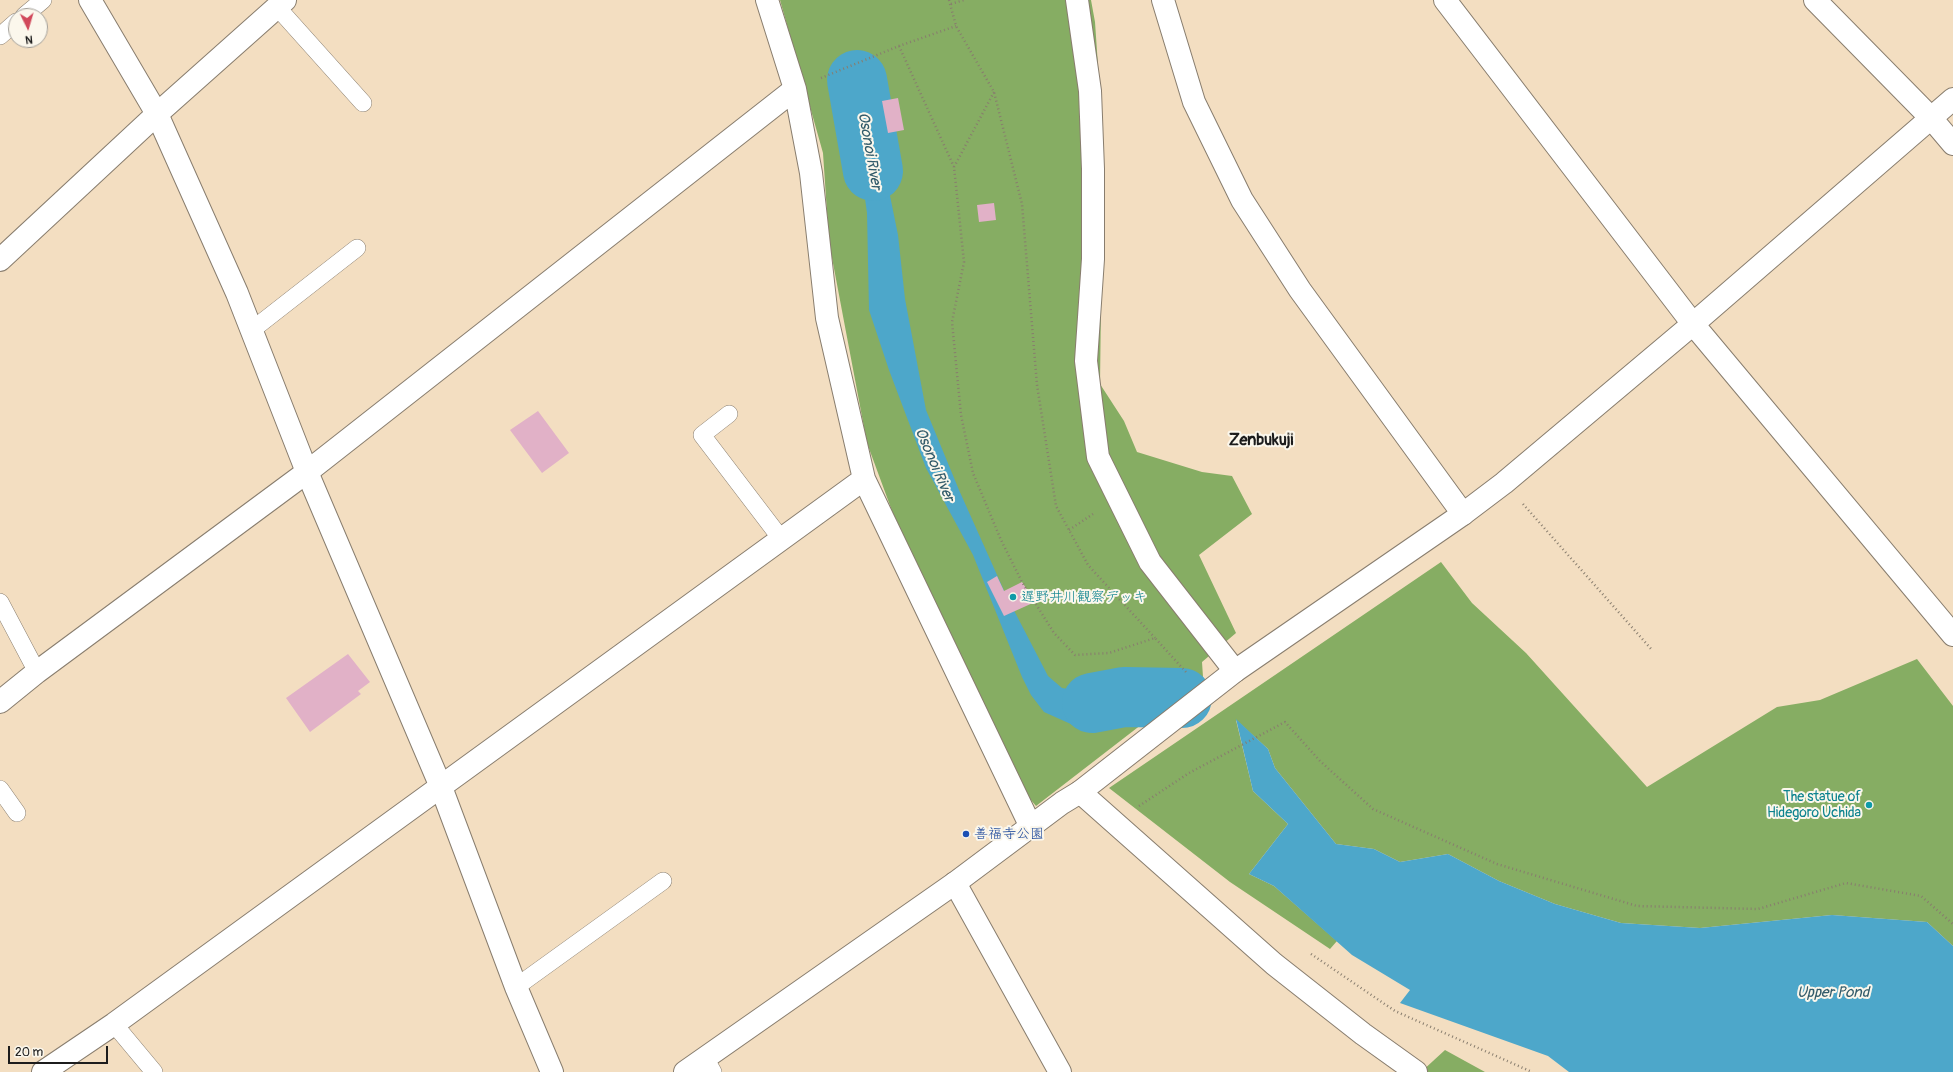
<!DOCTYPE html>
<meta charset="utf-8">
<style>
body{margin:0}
#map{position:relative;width:1953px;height:1072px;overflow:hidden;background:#f3dec1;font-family:Pangolin,sans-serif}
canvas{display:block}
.north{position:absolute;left:8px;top:8px;width:40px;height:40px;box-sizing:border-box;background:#fbf7ec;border:1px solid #a29f99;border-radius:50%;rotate:175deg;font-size:11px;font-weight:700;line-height:16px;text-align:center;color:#1c1c1c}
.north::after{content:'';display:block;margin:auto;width:14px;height:18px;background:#d1495b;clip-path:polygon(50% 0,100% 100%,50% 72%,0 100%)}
.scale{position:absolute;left:8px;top:1046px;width:100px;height:18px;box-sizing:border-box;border:2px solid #1c1c1c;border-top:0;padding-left:5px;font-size:12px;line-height:14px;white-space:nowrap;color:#1c1c1c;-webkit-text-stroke:3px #fbf7ec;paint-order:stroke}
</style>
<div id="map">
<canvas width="1953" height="1072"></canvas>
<div class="north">N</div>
<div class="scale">20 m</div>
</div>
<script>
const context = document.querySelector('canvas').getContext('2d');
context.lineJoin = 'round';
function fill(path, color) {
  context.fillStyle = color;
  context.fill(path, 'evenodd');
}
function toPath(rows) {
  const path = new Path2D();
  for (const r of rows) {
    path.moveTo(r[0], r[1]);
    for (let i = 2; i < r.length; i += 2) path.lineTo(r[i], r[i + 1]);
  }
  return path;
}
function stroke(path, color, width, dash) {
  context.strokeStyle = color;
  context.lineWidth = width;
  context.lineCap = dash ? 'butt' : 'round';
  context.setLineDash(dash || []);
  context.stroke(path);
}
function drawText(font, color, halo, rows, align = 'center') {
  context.font = font + ' Pangolin,"Klee One",sans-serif';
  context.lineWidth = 4;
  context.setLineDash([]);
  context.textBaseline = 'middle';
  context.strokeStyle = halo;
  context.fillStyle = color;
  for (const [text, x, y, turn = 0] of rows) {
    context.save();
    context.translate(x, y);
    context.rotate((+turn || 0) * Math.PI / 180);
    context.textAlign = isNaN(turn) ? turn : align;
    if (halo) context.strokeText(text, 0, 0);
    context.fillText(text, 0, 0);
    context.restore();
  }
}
fill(toPath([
 [780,0,1091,0,1095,22,1103,139,1100,384,1124,421,1137,452,1202,472,1232,476,1252,514,1199,555,1236,633,1202,662,1203,677,1036,806,973,731,867,443,829,242,823,153],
 [1441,562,1472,603,1526,653,1647,787,1777,707,1820,700,1917,659,1953,706,1953,946,1927,922,1832,915,1700,928,1621,923,1555,904,1499,881,1448,854,1400,862,1374,849,1336,844,1275,768,1268,749,1236,720,1253,791,1288,824,1249,874,1274,886,1337,941,1330,949,1230,882,1109,788],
 [1445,1050,1485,1072,1421,1072]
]), '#86ad63');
fill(toPath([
 [868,88,898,235,905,299,926,410,959,490,1006,595,1048,676,1062,688,1081,691,1109,687,1142,686,1179,691,1164,713,1149,705,1128,708,1108,717,1073,725,1044,712,1031,695,1022,677,973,555,926,468,889,370,869,310,867,213,850,91],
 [1236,719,1268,749,1275,768,1336,844,1374,849,1400,862,1448,854,1499,881,1555,904,1621,923,1700,928,1832,915,1927,922,1953,946,1953,1072,1569,1072,1548,1056,1400,1003,1410,990,1352,955,1274,886,1249,874,1288,824,1253,791]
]), '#4da7ca');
stroke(toPath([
 [857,80,873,171],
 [1092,703,1124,697,1182,698]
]), '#4da7ca', 60);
fill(toPath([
 [898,98,904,130,888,133,882,101],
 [994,203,996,220,979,222,977,205],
 [538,411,569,453,542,473,510,430],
 [997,576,1004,591,1022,582,1035,602,1004,616,987,582],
 [348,654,370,682,358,691,361,694,310,732,286,698]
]), '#e1b1c7');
const lane = toPath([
 [277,7,363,103],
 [24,16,43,0],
 [0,36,16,22],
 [252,330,357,248],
 [729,414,702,435,782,540],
 [0,602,37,672],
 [0,789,17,813],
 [516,987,663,881],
 [114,1024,154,1072],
 [705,1058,713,1072]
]);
const street = toPath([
 [90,0,157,114],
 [767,0,795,89,811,173,827,318,864,479,1031,827],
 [1077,0,1090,91,1093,169,1093,259,1086,361,1098,457,1150,562,1235,671],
 [1163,0,1194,102,1242,200,1300,290,1463,514],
 [1445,0,1693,324,1953,635],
 [1815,0,1931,118,1953,144],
 [0,260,157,114,285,0],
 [0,702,37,672,307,472,795,89],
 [1080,792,1274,964,1363,1034,1416,1072],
 [955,883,1060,1072],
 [43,1072,114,1024,864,479]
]);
const secondary = toPath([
 [157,114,237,293,307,472,441,787,516,987,552,1072],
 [685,1072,955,883,1062,803,1080,792,1235,671,1463,514,1504,483,1693,324,1953,99]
]);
stroke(lane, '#887d6e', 18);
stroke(street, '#887d6e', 24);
stroke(secondary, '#887d6e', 24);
stroke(toPath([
 [949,0,956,26,994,92,1022,204,1037,385,1056,506,1088,565,1155,638],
 [951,4,964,0],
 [899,46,954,167],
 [821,78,899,46,956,26],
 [994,92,954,167,964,262,952,322,961,415,973,473,1001,540,1022,582,1054,633,1075,655,1109,653,1155,638,1186,672],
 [1523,504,1652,650],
 [1069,530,1093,514],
 [1139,806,1189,773,1285,722,1320,761,1373,809,1497,864,1637,906,1758,909,1846,883,1921,896,1953,924],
 [1311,954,1395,1011,1532,1072]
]), '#887d6e', 2.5, [1, 3]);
stroke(lane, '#fff', 17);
stroke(street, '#fff', 22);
stroke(secondary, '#fff', 22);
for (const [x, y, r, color] of [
 [1013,597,4,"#0f9aa8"],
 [1869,805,4,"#0f9aa8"],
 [966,834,4,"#1a4fb4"]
]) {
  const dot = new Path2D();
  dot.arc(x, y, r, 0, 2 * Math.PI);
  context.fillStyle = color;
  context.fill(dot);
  stroke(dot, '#fbf7ec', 1.5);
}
drawText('14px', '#0d838f', '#fbf7ec', [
 ["遅野井川観察デッキ",1021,597],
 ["The statue of",1861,797,"right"],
 ["Hidegoro Uchida",1861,813,"right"]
], 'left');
drawText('14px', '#164399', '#fbf7ec', [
 ["善福寺公園",974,834]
], 'left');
drawText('italic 15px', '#325b6a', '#fbf7ec', [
 ["Osonoi River",869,151,80],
 ["Osonoi River",934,465,67],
 ["Upper Pond",1833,993]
]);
drawText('bold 16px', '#1c1c1c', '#fbf7ec', [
 ["Zenbukuji",1261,441]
]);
</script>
